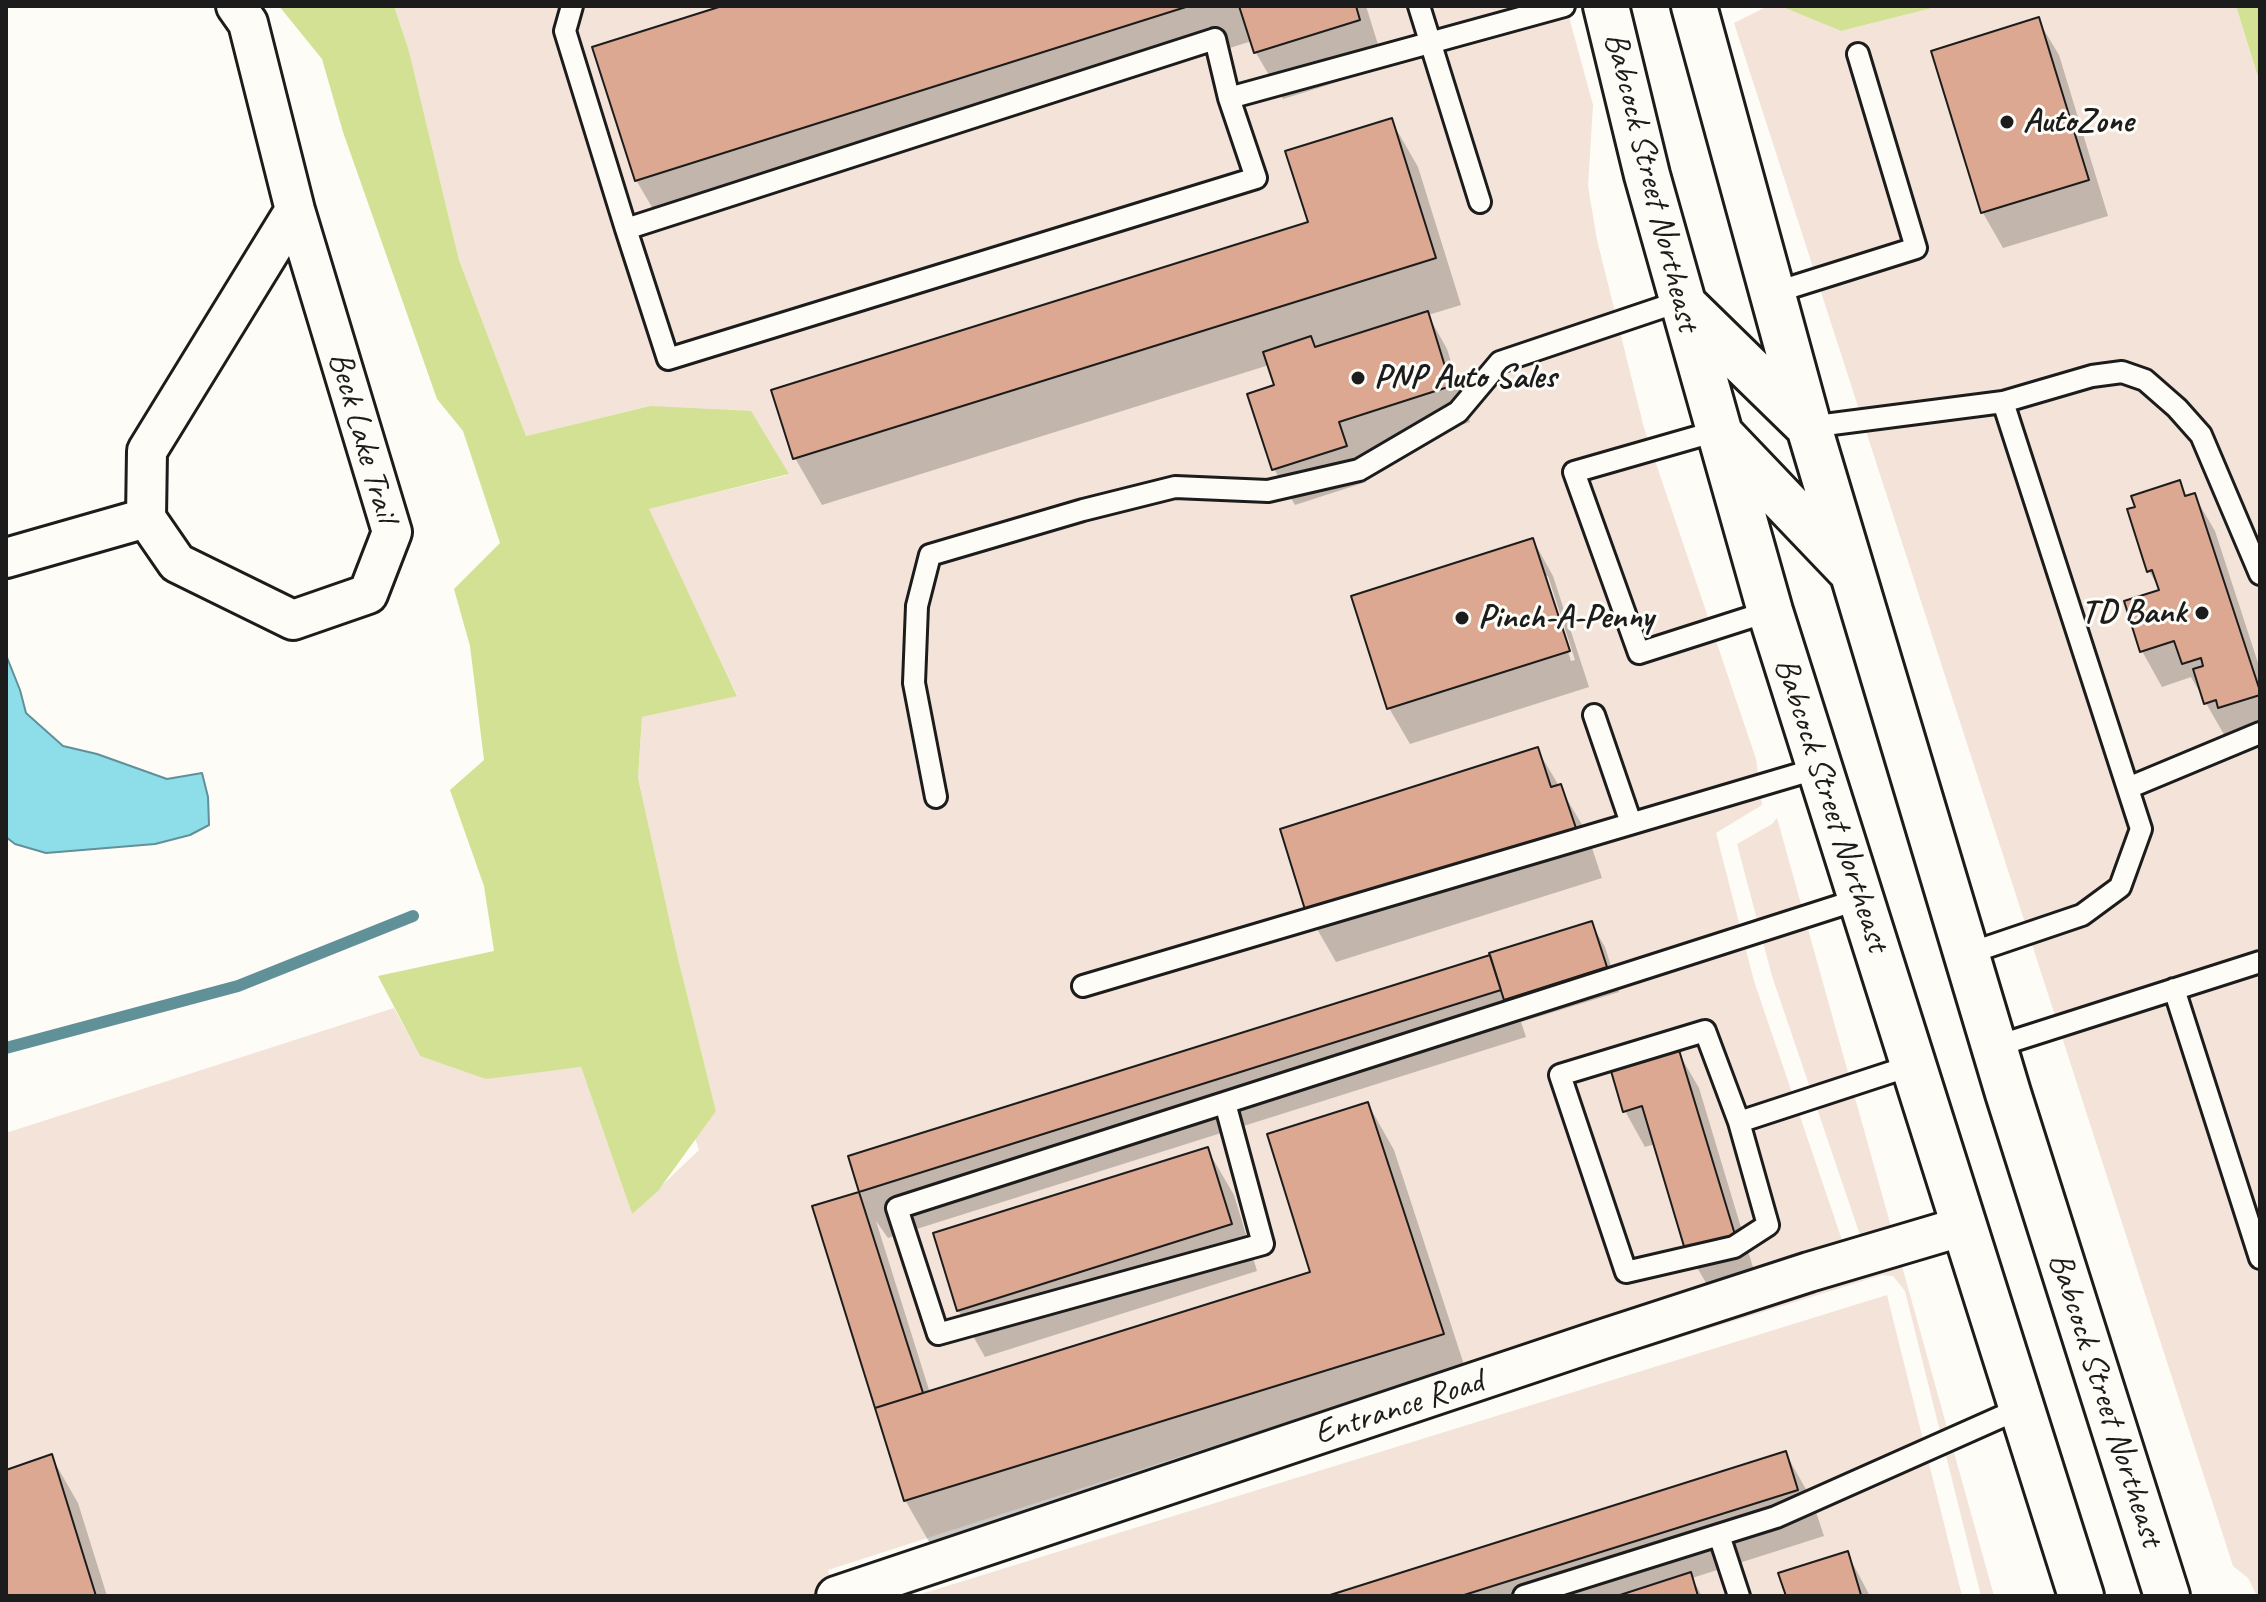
<!DOCTYPE html>
<style>
body{margin:0}
#map{position:relative;width:2266px;height:1602px;overflow:hidden;background:#fdfcf7;font-family:Caveat,sans-serif}
canvas{display:block}
.frame{position:absolute;inset:0;border:8px solid #1c1c1c;pointer-events:none}
</style>
<div id="map">
<canvas width="2266" height="1602"></canvas>
<div class="frame"></div>
</div>
<script>
const context = document.querySelector('canvas').getContext('2d');
context.lineJoin = 'round';
function fill(path, color) {
  context.fillStyle = color;
  context.fill(path, 'evenodd');
}
function toPath(rows) {
  const path = new Path2D();
  for (const r of rows) {
    path.moveTo(r[0], r[1]);
    for (let i = 2; i < r.length; i += 2) path.lineTo(r[i], r[i + 1]);
  }
  return path;
}
function stroke(path, color, width, dash) {
  context.strokeStyle = color;
  context.lineWidth = width;
  context.lineCap = dash ? 'butt' : 'round';
  context.setLineDash(dash || []);
  context.stroke(path);
}
function drawText(font, color, halo, rows, align = 'center') {
  context.font = font + ' Caveat,sans-serif';
  context.lineWidth = 6;
  context.setLineDash([]);
  context.textBaseline = 'middle';
  context.strokeStyle = halo;
  context.fillStyle = color;
  for (const [text, x, y, turn = 0] of rows) {
    context.save();
    context.translate(x, y);
    context.rotate((+turn || 0) * Math.PI / 180);
    context.textAlign = isNaN(turn) ? turn : align;
    if (halo) context.strokeText(text, 0, 0);
    context.fillText(text, 0, 0);
    context.restore();
  }
}
fill(toPath([
 [394,6,1566,6,1593,105,1588,186,1597,240,1644,428,1756,759,1762,805,1716,833,1754,981,1843,1243,828,1570,835,1596,6,1596,6,1133,394,1008,420,1056,486,1078,581,1067,632,1214,699,1150,692,1129,716,1111,678,958,638,778,642,717,737,695,648,509,788,475,650,406,526,436,459,260,409,51],
 [1768,6,1780,6,1841,31,1940,6,2236,6,2260,85,2260,1596,2257,1596,2248,1578,2233,1566,1734,23],
 [1777,818,1994,1596,1981,1596,1905,1291,1893,1276,1882,1275,854,1594,1861,1238,1772,976,1737,844,1772,824],
 [1887,1295,1962,1596,915,1596]
]), '#f3e3d8');
fill(toPath([
 [279,6,394,6,409,51,459,260,526,436,650,406,751,411,789,474,649,509,737,696,642,717,638,778,678,958,716,1111,658,1191,632,1214,581,1067,486,1079,420,1056,378,976,494,951,484,886,450,790,484,760,470,646,454,589,500,543,463,431,437,399,343,132,322,59],
 [1780,6,1940,6,1841,31],
 [2236,6,2260,6,2260,84]
]), '#d3e194');
const water = toPath([
 [6,655,20,690,26,713,63,746,97,754,167,779,202,773,208,797,209,825,190,835,155,844,46,853,15,844,6,837,6,655]
]);
fill(water, '#8edeea');
stroke(water, '#609098', 2);
fill(toPath([
 [728,6,1366,6,1385,67,1283,99,1256,53,1252,41,663,226,636,180],
 [2038,20,2059,55,2108,216,2003,248,1983,213,1933,52],
 [1391,120,1418,167,1461,305,1428,315,1447,349,1470,422,1358,458,1366,482,1295,505,1274,469,1276,386,1269,365,822,505,795,458,1310,223],
 [2179,483,2187,497,2194,495,2215,531,2260,669,2260,737,2226,738,2191,677,2162,687,2142,651,2161,591,2149,571],
 [1533,540,1553,576,1589,687,1410,744,1389,708],
 [1544,576,1548,576,1575,660,1571,661],
 [1537,749,1587,833,1602,878,1336,962,1309,915],
 [1591,923,1605,947,1619,992,1521,1022,1526,1037,888,1238,876,1221,930,1393,1312,1273,1368,1104,1394,1150,1469,1380,932,1547,905,1500,814,1208,862,1193,851,1158],
 [1678,1052,1699,1088,1755,1274,1709,1288,1688,1252,1655,1144,1645,1147,1625,1111],
 [1207,1149,1234,1195,1257,1271,985,1357,958,1310],
 [1786,1454,1812,1500,1824,1536,1692,1578,1702,1596,1334,1596],
 [51,1456,78,1503,107,1596,6,1596,6,1466,9,1471],
 [1847,1553,1870,1596,1788,1596,1781,1574]
]), '#0003');
stroke(toPath([
 [6,1048,238,986,413,916]
]), '#609098', 12);
const building = toPath([
 [722,6,1189,6,635,181,592,47,722,6],
 [1239,6,1356,6,1360,20,1254,53,1239,6],
 [2039,17,2089,180,1981,213,1931,51,2039,17],
 [1392,118,1436,258,793,459,771,390,1308,222,1285,151,1392,118],
 [1428,311,1451,386,1339,422,1347,446,1272,470,1247,394,1274,385,1263,352,1311,336,1315,347,1428,311],
 [2180,480,2185,496,2195,493,2260,691,2260,695,2218,708,2216,700,2204,704,2193,669,2203,666,2201,658,2182,664,2174,641,2140,652,2124,601,2159,590,2152,570,2147,572,2127,509,2135,507,2131,496,2180,480],
 [1533,538,1570,651,1387,709,1351,596,1533,538],
 [1538,747,1551,787,1561,784,1577,831,1307,916,1280,829,1538,747],
 [1592,921,1607,967,1504,1000,1489,953,1592,921],
 [1490,955,1501,990,859,1192,848,1156,1490,955],
 [1679,1050,1736,1238,1686,1253,1642,1106,1623,1112,1611,1071,1679,1050],
 [1368,1102,1444,1334,904,1501,875,1408,1310,1272,1267,1134,1368,1102],
 [1208,1147,1232,1224,957,1311,933,1233,1208,1147],
 [859,1192,923,1393,875,1408,812,1206,859,1192],
 [1786,1451,1798,1490,1461,1596,1327,1596,1786,1451],
 [52,1454,96,1596,6,1596,6,1470,52,1454],
 [1848,1551,1861,1595,1786,1596,1778,1573,1848,1551],
 [1691,1572,1698,1596,1617,1596,1691,1572]
]);
fill(building, '#dca891');
stroke(building, '#1c1c1c', 2);
const service = toPath([
 [572,6,565,31,626,229],
 [1419,6,1480,202],
 [1215,39,1229,98,1256,178,668,359,626,229,1215,39],
 [1229,98,1564,6],
 [1773,293,1916,248,1858,54],
 [2003,402,2092,376,2122,372,2145,380,2177,408,2201,435,2260,574],
 [1809,427,2003,402,2141,829,2120,887,2082,915,1967,954],
 [1717,431,1574,472,1639,653,1770,611],
 [1594,715,1631,823],
 [2128,788,2260,733],
 [936,797,914,683,917,606,930,555,1083,510,1175,487,1268,491,1359,470,1458,412,1500,362,1681,301],
 [1083,986,1819,768],
 [2174,989,2260,1258],
 [1994,1047,2260,962],
 [1225,1103,1263,1244,938,1334,897,1208,1860,899],
 [1739,1122,1768,1225,1734,1247,1626,1272,1560,1075,1705,1031,1739,1122,1913,1065],
 [1719,1535,1739,1596],
 [1524,1596,1776,1517,2021,1408]
]);
const minor = toPath([
 [236,6,248,23,295,210,392,532,368,594,293,620,177,563,146,518,147,451,295,210],
 [6,558,146,518],
 [836,1596,1600,1340,1809,1272,1964,1226]
]);
const secondary = toPath([
 [1606,6,1647,175,1770,611,2081,1596],
 [1694,6,1809,427,2008,1093,2167,1596],
 [1682,303,1807,425],
 [1721,435,1848,568]
]);
stroke(service, '#1c1c1c', 26);
stroke(minor, '#1c1c1c', 44);
stroke(secondary, '#1c1c1c', 50);
stroke(service, '#fdfcf7', 20);
stroke(minor, '#fdfcf7', 38);
stroke(secondary, '#fdfcf7', 44);
for (const [x, y, r, color] of [
 [2007,122,8,"#1c1c1c"],
 [1358,378,8,"#1c1c1c"],
 [2202,613,8,"#1c1c1c"],
 [1462,618,8,"#1c1c1c"]
]) {
  const dot = new Path2D();
  dot.arc(x, y, r, 0, 2 * Math.PI);
  context.fillStyle = color;
  context.fill(dot);
  stroke(dot, '#fdfcf7', 3);
}
drawText('bold 34px', '#1c1c1c', '#fdfcf7', [
 ["AutoZone",2023,122],
 ["PNP Auto Sales",1374,378],
 ["TD Bank",2186,613,"right"],
 ["Pinch-A-Penny",1478,618]
], 'left');
drawText('34px', '#1c1c1c', '#fdfcf7', [
 ["Babcock Street Northeast",1651,182,76],
 ["Beck Lake Trail",362,437,74],
 ["Babcock Street Northeast",1831,805,72],
 ["Babcock Street Northeast",2105,1400,72],
 ["Entrance Road",1399,1408,-18]
]);
</script>
